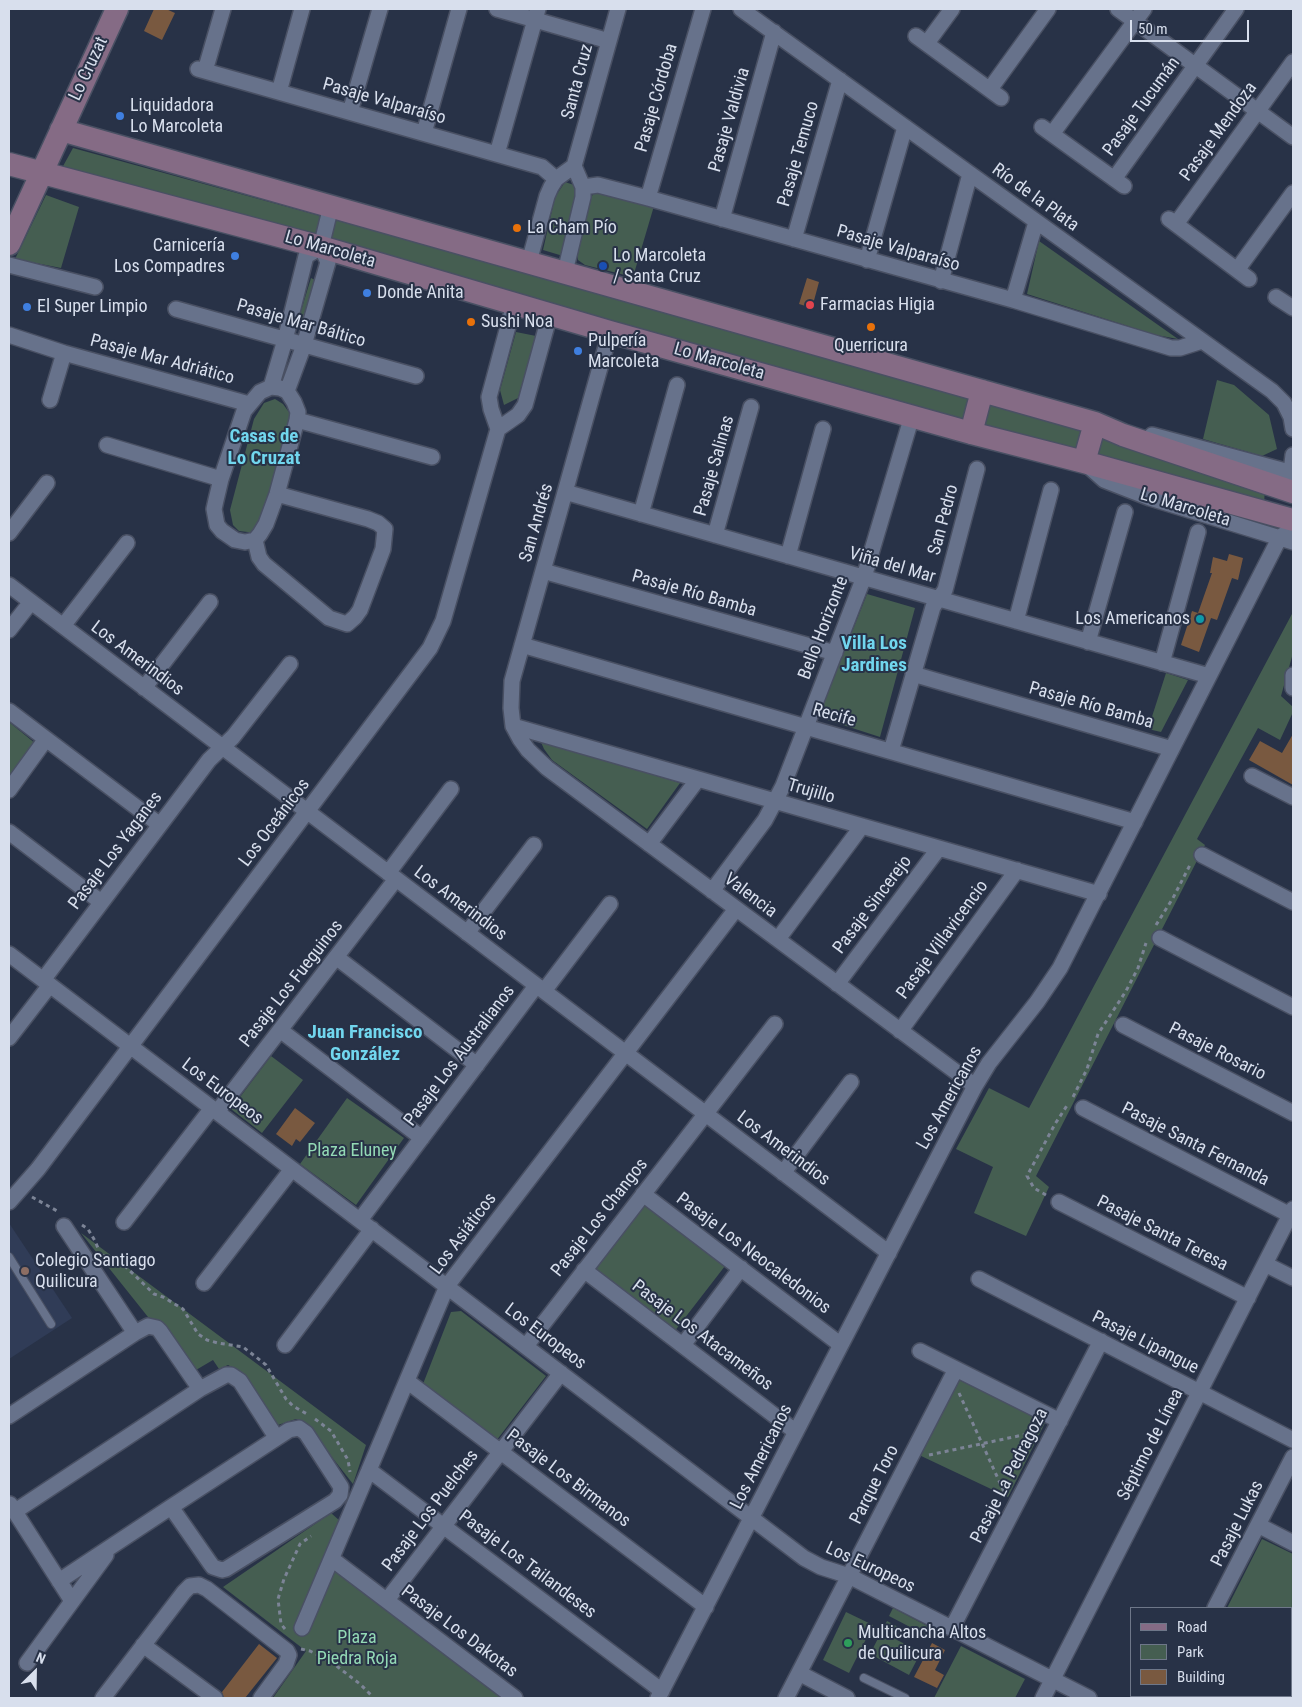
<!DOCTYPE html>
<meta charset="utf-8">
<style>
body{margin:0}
#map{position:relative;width:1302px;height:1707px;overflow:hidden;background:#283247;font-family:"Roboto Condensed",sans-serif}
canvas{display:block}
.frame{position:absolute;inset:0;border:10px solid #d8dfed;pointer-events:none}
.legend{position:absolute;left:1130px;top:1607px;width:162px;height:90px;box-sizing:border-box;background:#283247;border:1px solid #6e7789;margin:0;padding:6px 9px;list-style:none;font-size:15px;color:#d8dfed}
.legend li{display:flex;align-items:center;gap:10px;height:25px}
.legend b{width:25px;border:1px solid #6e7789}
.north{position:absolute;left:10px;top:1647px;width:50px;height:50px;-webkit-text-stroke:4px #283247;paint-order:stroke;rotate:23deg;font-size:14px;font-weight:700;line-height:20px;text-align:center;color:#d8dfed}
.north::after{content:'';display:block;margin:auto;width:18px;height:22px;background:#d8dfed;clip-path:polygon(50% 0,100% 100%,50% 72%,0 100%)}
.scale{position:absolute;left:1130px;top:20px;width:119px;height:22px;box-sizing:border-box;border:2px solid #d8dfed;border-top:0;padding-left:6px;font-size:15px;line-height:18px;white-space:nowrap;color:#d8dfed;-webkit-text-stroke:4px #283247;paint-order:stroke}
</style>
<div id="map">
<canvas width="1302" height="1707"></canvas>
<div class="frame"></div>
<ul class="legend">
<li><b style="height:6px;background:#856b85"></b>Road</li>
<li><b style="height:14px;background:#455e51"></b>Park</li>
<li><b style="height:14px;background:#795940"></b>Building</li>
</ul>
<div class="north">N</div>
<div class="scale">50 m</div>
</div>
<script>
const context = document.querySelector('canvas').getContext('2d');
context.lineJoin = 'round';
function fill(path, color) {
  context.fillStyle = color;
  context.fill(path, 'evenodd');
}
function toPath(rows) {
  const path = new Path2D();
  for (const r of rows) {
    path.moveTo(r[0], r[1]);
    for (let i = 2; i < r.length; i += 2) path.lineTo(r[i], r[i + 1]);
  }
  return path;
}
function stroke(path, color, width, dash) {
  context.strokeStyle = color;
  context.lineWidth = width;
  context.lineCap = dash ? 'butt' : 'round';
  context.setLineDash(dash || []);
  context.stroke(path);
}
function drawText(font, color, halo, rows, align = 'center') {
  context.font = font + ' "Roboto Condensed",sans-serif';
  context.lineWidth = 4;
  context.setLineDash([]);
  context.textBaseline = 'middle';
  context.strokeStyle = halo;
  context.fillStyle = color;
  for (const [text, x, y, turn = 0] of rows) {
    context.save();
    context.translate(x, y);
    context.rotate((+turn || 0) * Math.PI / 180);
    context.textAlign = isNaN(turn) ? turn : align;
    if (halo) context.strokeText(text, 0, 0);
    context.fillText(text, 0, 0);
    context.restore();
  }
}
fill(toPath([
 [9,1223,72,1318,9,1359]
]), '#303c57');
fill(toPath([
 [73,148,663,310,1265,484,1264,507,62,168],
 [565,182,577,186,579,203,563,256,543,250,555,197],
 [595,192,654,206,633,277,585,265,578,260,577,252,591,197],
 [46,195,79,207,61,268,15,259],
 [1039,241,1178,339,1156,335,1027,294],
 [311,278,317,281,304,327,296,327],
 [516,332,536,336,518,398,504,405,500,390],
 [1217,380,1234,385,1269,415,1277,449,1262,456,1203,439],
 [275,399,283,404,291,415,267,513,256,533,239,531,233,525,230,510,254,419,264,403],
 [867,594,915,608,880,737,818,717],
 [1293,612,1293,653,1281,696,1293,707,1293,712,1280,740,1258,728,1197,839,1205,845,1036,1176,1049,1187,1026,1236,974,1213,993,1167,956,1149,989,1088,1029,1108],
 [1166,673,1188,680,1161,732,1148,729],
 [9,722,36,744,9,780],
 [540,740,680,783,647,829,552,760,544,749],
 [271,1056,303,1080,262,1133,231,1109],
 [347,1098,404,1138,356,1205,300,1164],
 [644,1204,725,1266,674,1332,593,1270],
 [81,1233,366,1445,353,1484,305,1423,296,1419,278,1425,239,1371,228,1365,219,1369,213,1360,196,1370,159,1322,148,1317],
 [461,1311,546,1376,496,1441,423,1384,451,1312],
 [959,1380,1046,1421,1008,1497,919,1455],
 [331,1513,340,1521,323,1558,505,1698,273,1698,306,1651,223,1587],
 [1262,1539,1293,1554,1293,1647,1291,1646,1291,1608,1227,1608],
 [893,1608,937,1631,933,1639,889,1616],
 [846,1612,873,1625,849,1673,823,1660],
 [887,1621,902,1629,897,1640,921,1652,909,1675,870,1654],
 [961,1646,1025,1679,1015,1698,934,1698]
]), '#455e51');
fill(toPath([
 [154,9,166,9,175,13,162,40,144,31],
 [807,278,819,282,812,308,799,304],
 [1229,554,1243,558,1238,580,1232,578,1217,620,1211,618,1199,652,1181,645,1192,611,1198,613,1212,573,1210,573,1213,557,1227,561],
 [1293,734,1293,785,1249,760,1260,741,1282,753],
 [295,1108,315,1123,300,1142,296,1139,292,1146,276,1134],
 [932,1643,945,1650,935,1670,944,1675,937,1688,914,1677],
 [259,1644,277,1658,245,1698,224,1698,222,1692]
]), '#795940');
const lane = toPath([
 [9,1257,51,1324],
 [864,1678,905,1698]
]);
const street = toPath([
 [497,9,609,41],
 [741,9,1272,391,1284,403,1291,417,1293,429],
 [1118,9,1293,137],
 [916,36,1001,98],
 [927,43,952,9],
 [198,69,542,167,556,179],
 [205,71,223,9],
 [990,89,1048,9],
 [279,92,302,9],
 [350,112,380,9],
 [1042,127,1124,186],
 [424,133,459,9],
 [1052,134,1144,9],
 [497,154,538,9],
 [1114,179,1236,9],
 [583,187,598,185,648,198,1013,300,1171,348,1180,348,1202,341],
 [648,198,703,9],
 [722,219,774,32],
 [1169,219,1249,279],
 [1176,224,1293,62],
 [794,239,840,80],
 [867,260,905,127],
 [529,262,547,196,551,187,556,179,574,166,618,9],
 [9,265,95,287],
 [1237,270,1293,193],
 [565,272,583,197,583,187,574,166],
 [941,281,970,174],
 [1276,297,1293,308],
 [1013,300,1036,222],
 [176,309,416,376],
 [610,332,512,681,511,708,513,726,520,739,528,750,547,768,975,1086],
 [9,335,64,353,249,404],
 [271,387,280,388,287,391,294,402,298,412,297,420,277,494,266,524,260,534,255,540,245,542,235,540,222,531,217,525,214,509,216,500,221,479,244,411,260,392,271,387],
 [271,387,285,340,306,256,321,247],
 [287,391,304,345,328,262,321,247,331,206],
 [50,400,64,353],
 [297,420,432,457],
 [498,429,518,415,525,405,550,314],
 [1152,435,1293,473],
 [107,445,221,479],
 [1086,464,1104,480,1150,498,1293,542],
 [1291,472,1293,455],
 [565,492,1209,676],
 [641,514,677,385],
 [9,533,47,483],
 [715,535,751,407],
 [255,540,259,557,264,564,329,618,347,624,355,617,360,610,383,549,385,529,378,523,368,519,277,494],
 [788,556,823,429],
 [543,571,835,653],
 [9,585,889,1253],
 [1016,621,1051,490],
 [63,626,127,543],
 [9,630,31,602],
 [1088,642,1125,512],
 [522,645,1135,822],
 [1162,663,1198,532],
 [913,674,1172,749],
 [1293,675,1293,688],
 [144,688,210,602],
 [9,711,160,825],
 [513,726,1099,894],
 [891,751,933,607,945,590,977,469],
 [1252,776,1293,797],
 [9,790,46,739],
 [9,832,101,902],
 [649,844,698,779],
 [1202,855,1293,902],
 [388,873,451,789],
 [712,891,765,820,783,786,864,577,912,416],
 [467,933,534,845],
 [1160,938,1293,1007],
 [778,939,862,826],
 [9,954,804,1558,821,1567,849,1576,1089,1698],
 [336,957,477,1065],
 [43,980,209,760,233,737,290,664],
 [837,984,939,848],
 [544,991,610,904],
 [1123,1025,1293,1113],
 [280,1030,422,1138],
 [900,1031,1017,870],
 [9,1038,50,985],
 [1083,1108,1290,1215],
 [217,1112,396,879],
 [783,1173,851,1082],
 [643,1194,841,1345],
 [9,1202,38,1169,430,648,443,621,498,429,491,409,489,397,514,304],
 [1059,1202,1248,1298],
 [360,1220,536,986],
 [124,1222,212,1108],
 [64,1226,135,1333],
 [1265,1264,1293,1278],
 [584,1270,796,1432],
 [979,1279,1293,1440],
 [204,1283,292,1169],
 [285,1345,372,1229],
 [683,1345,741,1268],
 [526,1346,775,1024],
 [920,1351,1060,1421],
 [407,1381,706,1607],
 [9,1416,135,1333,148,1326,157,1328,160,1331,200,1389],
 [369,1470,662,1691],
 [10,1504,72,1601],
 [14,1512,200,1389,226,1375,231,1375,240,1381,276,1437],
 [1258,1525,1293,1543],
 [332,1559,515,1698],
 [59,1581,171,1507,289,1430,299,1428,306,1433,341,1487,340,1495,335,1501,226,1569,222,1570,213,1567,210,1563,171,1507],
 [387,1600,561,1373],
 [1215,1608,1293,1457],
 [302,1628,447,1286,736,909],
 [952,1628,1101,1341],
 [143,1645,215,1698],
 [27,1663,106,1555],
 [799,1673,847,1698],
 [1291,1682,1293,1678],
 [103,1698,184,1592,190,1586,199,1585,207,1589,287,1651,289,1655,286,1664,261,1698],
 [658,1698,975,1086,989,1063,1037,1002,1060,968,1280,537,1293,529],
 [786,1698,956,1369],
 [1043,1698,1293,1209],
 [1169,1698,1170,1696],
 [1283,1698,1284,1696]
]);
const secondary = toPath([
 [61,130,1095,423,1123,435,1293,492],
 [9,164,321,247,610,332,971,433,1084,462,1293,520],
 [9,244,117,9],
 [971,433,982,391],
 [1084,462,1095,423]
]);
stroke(lane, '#495063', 10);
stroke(street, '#495063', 18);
stroke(secondary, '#495063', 25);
stroke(toPath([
 [1156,925,1173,898,1191,863],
 [1073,1097,1087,1069,1098,1034,1126,991,1138,968,1146,943],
 [1046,1195,1034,1188,1027,1176,1055,1124,1068,1104],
 [32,1197,59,1212],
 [82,1225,88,1229,95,1241,98,1248],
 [103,1255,108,1259,126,1267,154,1294,163,1297,183,1309,198,1334,207,1340,218,1343,243,1347,256,1357,266,1365,286,1399,293,1406,307,1414],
 [959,1393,1005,1494],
 [315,1419,331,1431,348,1460,350,1472],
 [929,1455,1037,1432],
 [285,1629,281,1624,278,1599,284,1579,300,1544,311,1536],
 [301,1649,310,1651,330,1661,360,1684,372,1696,372,1698]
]), '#7c8496', 3, [4, 4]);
stroke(lane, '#67728b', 8);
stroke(street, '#67728b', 15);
stroke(secondary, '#856b85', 22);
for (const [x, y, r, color] of [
 [120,116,5,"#3f7fe0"],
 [517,228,5,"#e8710a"],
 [235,256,5,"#3f7fe0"],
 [603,266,5,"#1a4fb4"],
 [367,293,5,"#3f7fe0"],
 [810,305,5,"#e0444e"],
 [27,307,5,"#3f7fe0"],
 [471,322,5,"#e8710a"],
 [871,327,5,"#e8710a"],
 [578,351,5,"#3f7fe0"],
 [1200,619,5,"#0f9aa8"],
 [25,1271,5,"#8d6e63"],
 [848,1643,5,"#2e9e5b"]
]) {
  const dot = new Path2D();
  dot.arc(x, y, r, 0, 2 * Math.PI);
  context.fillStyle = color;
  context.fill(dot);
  stroke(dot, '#283247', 2);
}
drawText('18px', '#d8dfed', '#283247', [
 ["Lo Cruzat",89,69,-65],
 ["Santa Cruz",578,82,-75],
 ["Pasaje Córdoba",657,98,-74],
 ["Pasaje Valparaíso",384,102,16],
 ["Pasaje Tucumán",1142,107,-54],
 ["Pasaje Valdivia",730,120,-74],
 ["Pasaje Mendoza",1219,132,-54],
 ["Pasaje Temuco",799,154,-74],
 ["Río de la Plata",1035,198,36],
 ["Pasaje Valparaíso",898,249,16],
 ["Lo Marcoleta",330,250,16],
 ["Pasaje Mar Báltico",301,324,16],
 ["Pasaje Mar Adriático",162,360,15],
 ["Lo Marcoleta",719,362,16],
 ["Pasaje Salinas",715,466,-74],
 ["Lo Marcoleta",1185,508,17],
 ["San Pedro",944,520,-75],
 ["San Andrés",537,523,-74],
 ["Viña del Mar",892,566,16],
 ["Pasaje Río Bamba",694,594,16],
 ["Bello Horizonte",824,628,-69],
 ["Los Amerindios",137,659,37],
 ["Pasaje Río Bamba",1091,706,16],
 ["Recife",834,716,16],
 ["Trujillo",811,792,16],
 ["Los Oceánicos",275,823,-53],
 ["Pasaje Los Yaganes",116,851,-53],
 ["Valencia",750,896,37],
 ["Los Amerindios",460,904,37],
 ["Pasaje Sincerejo",873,905,-53],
 ["Pasaje Villavicencio",943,940,-54],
 ["Pasaje Los Fueguinos",292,984,-52],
 ["Pasaje Rosario",1217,1052,27],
 ["Pasaje Los Australianos",460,1056,-53],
 ["Los Europeos",222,1092,37],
 ["Los Americanos",950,1098,-61],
 ["Pasaje Santa Fernanda",1195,1145,27],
 ["Los Amerindios",783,1149,37],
 ["Pasaje Los Changos",600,1218,-52],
 ["Los Asiáticos",464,1234,-53],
 ["Pasaje Santa Teresa",1162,1234,27],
 ["Pasaje Los Neocaledonios",753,1254,37],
 ["Pasaje Los Atacameños",702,1336,37],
 ["Los Europeos",545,1337,37],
 ["Pasaje Lipangue",1145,1343,27],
 ["Séptimo de Línea",1151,1445,-63],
 ["Los Americanos",762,1457,-63],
 ["Pasaje La Pedragoza",1010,1476,-63],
 ["Pasaje Los Birmanos",568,1479,37],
 ["Parque Toro",875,1485,-63],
 ["Pasaje Los Puelches",431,1511,-53],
 ["Pasaje Lukas",1238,1524,-63],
 ["Pasaje Los Tailandeses",527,1565,37],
 ["Los Europeos",870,1568,25],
 ["Pasaje Los Dakotas",459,1632,37]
]);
drawText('18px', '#d8dfed', '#283247', [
 ["Liquidadora",130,106],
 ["Lo Marcoleta",130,127],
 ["La Cham Pío",527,228],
 ["Carnicería",225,246,"right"],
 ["Los Compadres",225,267,"right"],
 ["Lo Marcoleta",613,256],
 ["/ Santa Cruz",613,277],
 ["Donde Anita",377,293],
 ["Farmacias Higia",820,305],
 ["El Super Limpio",37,307],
 ["Sushi Noa",481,322],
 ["Pulpería",588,341],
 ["Marcoleta",588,362],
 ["Querricura",871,346,"center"],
 ["Los Americanos",1190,619,"right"],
 ["Colegio Santiago",35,1261],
 ["Quilicura",35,1282],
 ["Multicancha Altos",858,1633],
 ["de Quilicura",858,1654]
], 'left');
drawText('18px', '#93d9b5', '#283247', [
 ["Plaza Eluney",352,1151],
 ["Plaza",357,1638],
 ["Piedra Roja",357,1659]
]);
drawText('bold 19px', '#71d6ee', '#283247', [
 ["Casas de",264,437],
 ["Lo Cruzat",264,459],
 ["Villa Los",874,644],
 ["Jardines",874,666],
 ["Juan Francisco",365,1033],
 ["González",365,1055]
]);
</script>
